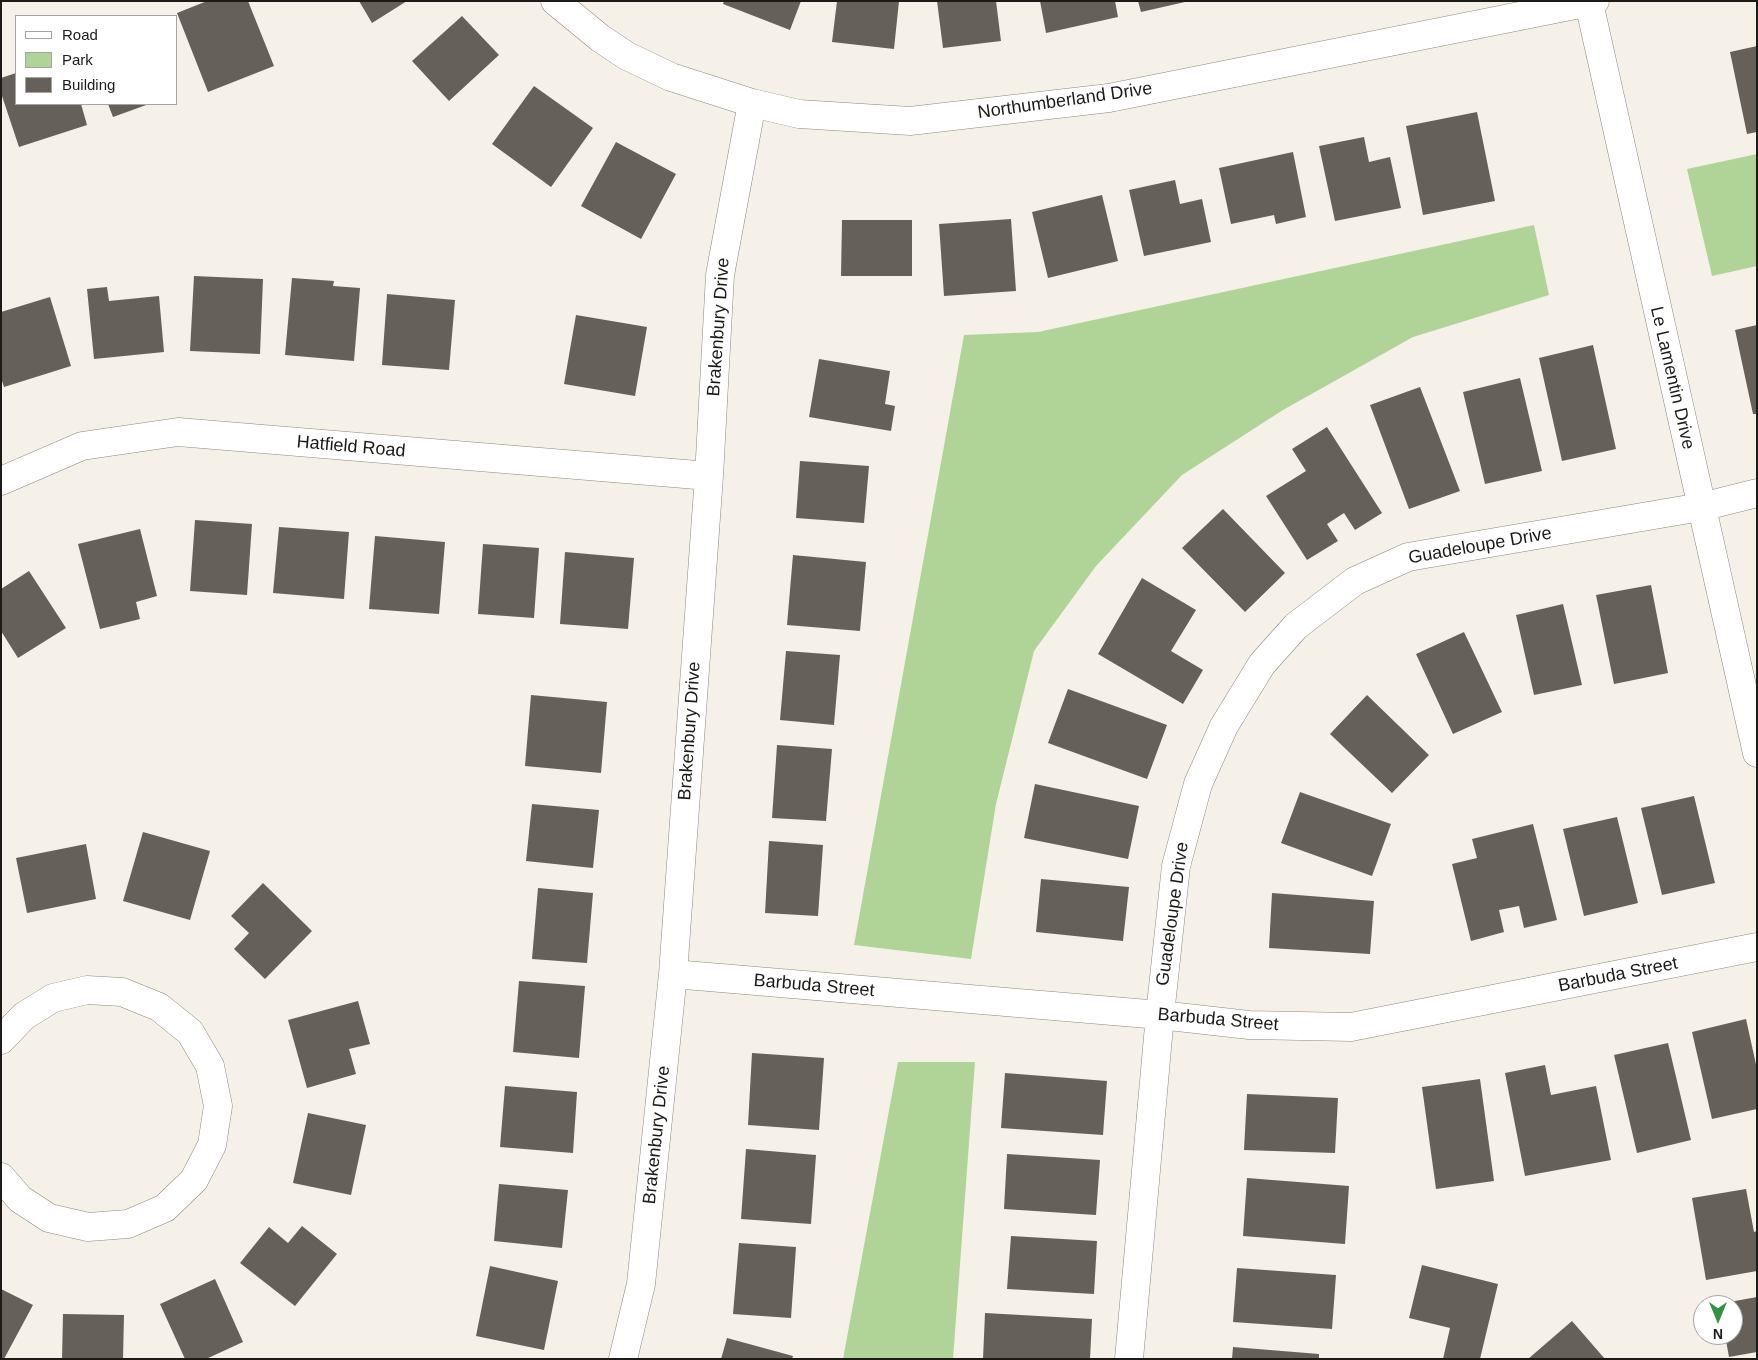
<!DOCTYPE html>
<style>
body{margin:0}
#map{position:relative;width:1758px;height:1360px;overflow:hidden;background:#f5f1e8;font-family:Helvetica,sans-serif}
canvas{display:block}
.frame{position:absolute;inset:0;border:2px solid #1c1b18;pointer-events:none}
.legend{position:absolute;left:15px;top:15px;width:162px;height:90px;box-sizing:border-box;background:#fff;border:1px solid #a4a4a3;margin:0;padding:6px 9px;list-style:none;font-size:15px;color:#1c1b18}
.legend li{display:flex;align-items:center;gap:10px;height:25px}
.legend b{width:25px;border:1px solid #a4a4a3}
.north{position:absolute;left:1693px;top:1295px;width:50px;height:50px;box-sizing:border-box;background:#fff;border:1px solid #a4a4a3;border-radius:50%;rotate:180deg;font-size:14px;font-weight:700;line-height:20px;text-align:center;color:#1c1b18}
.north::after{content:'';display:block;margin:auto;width:18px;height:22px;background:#329144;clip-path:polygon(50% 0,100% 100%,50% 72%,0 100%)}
</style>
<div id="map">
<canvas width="1758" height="1360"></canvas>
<div class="frame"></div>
<ul class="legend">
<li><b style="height:6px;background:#fff"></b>Road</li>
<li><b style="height:14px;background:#b0d498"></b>Park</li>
<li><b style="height:14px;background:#65615a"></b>Building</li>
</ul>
<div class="north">N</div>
</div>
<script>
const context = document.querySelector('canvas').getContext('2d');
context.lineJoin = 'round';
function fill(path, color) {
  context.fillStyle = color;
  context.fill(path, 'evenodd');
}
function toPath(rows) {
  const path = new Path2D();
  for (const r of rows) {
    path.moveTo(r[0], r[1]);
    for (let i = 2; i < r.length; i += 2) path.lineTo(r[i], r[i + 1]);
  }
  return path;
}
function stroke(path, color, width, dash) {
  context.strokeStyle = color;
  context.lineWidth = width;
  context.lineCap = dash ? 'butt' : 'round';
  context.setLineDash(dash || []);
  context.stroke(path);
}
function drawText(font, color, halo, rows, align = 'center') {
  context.font = font + ' Helvetica,sans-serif';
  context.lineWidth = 5;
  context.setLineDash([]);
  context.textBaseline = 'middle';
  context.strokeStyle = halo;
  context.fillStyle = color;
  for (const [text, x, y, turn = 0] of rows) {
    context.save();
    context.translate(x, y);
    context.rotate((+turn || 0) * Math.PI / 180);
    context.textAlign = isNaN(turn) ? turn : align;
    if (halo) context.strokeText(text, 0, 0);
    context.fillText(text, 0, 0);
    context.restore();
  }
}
fill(toPath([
 [1757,154,1757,266,1712,276,1687,169],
 [1534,225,1549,295,1413,337,1283,410,1182,475,1096,566,1034,651,996,804,971,959,854,945,964,335,1038,332],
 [898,1062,975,1062,953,1359,843,1359]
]), '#b0d498');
fill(toPath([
 [207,1,248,1,274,66,208,92,177,13],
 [359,1,407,1,372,23],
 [724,1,801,1,790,30,723,4],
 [837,1,899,1,894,49,832,42],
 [937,1,996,1,1001,41,943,48],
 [1040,1,1115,1,1118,17,1046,33],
 [1138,1,1185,1,1185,2,1141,12],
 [462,16,499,55,449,101,412,61],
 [1757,46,1757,132,1747,134,1730,52],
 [16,73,16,104,81,104,87,125,19,147,1,93,1,78],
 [534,86,593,128,551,187,492,144],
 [108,104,149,104,113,117],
 [1477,112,1495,201,1423,215,1406,126],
 [1364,137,1369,162,1390,157,1401,208,1335,221,1319,146],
 [616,142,676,174,641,239,581,206],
 [1293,152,1306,217,1276,224,1274,215,1231,224,1219,168],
 [1175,180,1180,204,1202,199,1211,242,1144,256,1129,190],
 [1102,195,1118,261,1048,278,1032,212],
 [1011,219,1016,291,944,296,939,224],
 [842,220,912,220,912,276,841,276],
 [194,276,263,279,260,354,190,351],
 [292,278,334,281,333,286,360,288,354,361,285,355],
 [107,287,109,301,159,296,164,352,94,359,87,289],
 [387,294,455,300,449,370,382,365],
 [50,297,71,366,4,387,1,378,1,312],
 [576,315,647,327,635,396,564,384],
 [1757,325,1757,414,1753,414,1735,330],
 [1593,345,1616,449,1562,461,1539,358],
 [819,359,890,371,885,404,895,406,891,431,809,417],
 [1520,378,1542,471,1485,484,1463,392],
 [1420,387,1460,491,1409,509,1370,405],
 [1327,427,1382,513,1355,530,1344,513,1327,524,1338,541,1307,560,1266,496,1306,471,1292,449],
 [800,461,869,466,864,523,796,518],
 [1223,509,1285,573,1245,612,1182,548],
 [195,520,252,524,247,595,190,591],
 [279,527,349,532,344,599,273,593],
 [140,529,157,596,136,602,140,619,100,629,78,544],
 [375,536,445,542,439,614,369,609],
 [483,544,539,548,534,618,478,614],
 [565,552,634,558,628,629,560,624],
 [793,555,866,562,860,631,787,625],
 [29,571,66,628,18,658,1,631,1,589],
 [1142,578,1196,610,1171,651,1203,670,1183,704,1098,654],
 [1651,585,1668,673,1614,684,1596,595],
 [1563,604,1582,685,1534,695,1516,615],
 [1464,632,1502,712,1453,734,1416,654],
 [786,651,840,655,834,725,780,720],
 [1068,689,1167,725,1147,779,1048,743],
 [531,695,607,702,601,773,525,766],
 [1367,695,1429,755,1392,793,1330,734],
 [777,745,832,749,826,821,772,818],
 [1035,784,1139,806,1128,859,1024,838],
 [1300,792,1391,824,1372,876,1281,843],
 [1694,796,1715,883,1662,895,1641,808],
 [532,804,599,810,593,868,526,861],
 [1617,817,1638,903,1584,916,1563,829],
 [1533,824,1557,920,1524,928,1519,906,1499,910,1504,932,1471,941,1452,864,1477,858,1472,839],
 [143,832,210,851,190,920,123,901],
 [769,841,823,845,818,916,765,913],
 [86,844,96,899,27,913,16,858],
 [1041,879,1129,887,1123,941,1036,932],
 [263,883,312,931,265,979,234,949,249,933,231,916],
 [538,888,593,893,587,963,532,959],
 [1272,893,1374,901,1370,954,1269,948],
 [519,981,585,986,579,1058,513,1052],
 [358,1001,370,1044,349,1049,356,1074,307,1088,288,1020],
 [1746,1019,1757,1069,1757,1109,1712,1119,1692,1032],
 [1668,1043,1691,1140,1637,1153,1614,1055],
 [752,1053,824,1058,819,1130,748,1125],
 [1545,1065,1551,1095,1596,1086,1611,1160,1525,1176,1505,1073],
 [1005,1073,1107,1081,1103,1135,1001,1128],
 [1480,1079,1494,1181,1436,1189,1422,1087],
 [505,1086,577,1092,573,1153,500,1147],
 [1247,1094,1338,1098,1335,1153,1244,1150],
 [308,1113,366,1125,351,1195,293,1183],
 [746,1149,816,1155,811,1224,741,1219],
 [1007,1154,1100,1160,1096,1215,1004,1209],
 [1247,1178,1349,1186,1345,1244,1243,1236],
 [499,1184,568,1190,562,1248,494,1241],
 [1746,1189,1754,1232,1757,1231,1757,1271,1706,1280,1692,1198],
 [302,1226,337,1254,295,1306,240,1263,269,1227,288,1243],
 [1011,1236,1097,1241,1094,1294,1007,1289],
 [739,1243,796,1247,791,1318,733,1314],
 [1422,1265,1498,1284,1480,1359,1443,1359,1450,1328,1409,1318],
 [490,1266,558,1281,544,1350,476,1336],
 [1237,1268,1336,1275,1332,1329,1233,1322],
 [215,1279,243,1342,206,1359,185,1359,160,1304],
 [1,1289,33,1305,4,1359,1,1359],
 [1757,1297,1757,1352,1729,1357,1725,1335,1733,1335,1733,1305,1718,1304],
 [985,1313,1092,1319,1090,1359,983,1359],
 [63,1314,124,1315,123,1359,62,1359],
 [1572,1321,1605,1359,1528,1359],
 [727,1338,793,1356,792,1359,721,1359],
 [1233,1347,1319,1354,1319,1359,1232,1359]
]), '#65615a');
const minor = toPath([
 [555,1,600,38,627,56,671,77,752,103,799,114,910,121,1109,98,1595,1],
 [1589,3,1757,753],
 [1,481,82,446,178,432,709,476],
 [673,974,1160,1015,1249,1025,1351,1027,1757,947],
 [1,1040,24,1016,53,998,87,990,122,992,159,1007,190,1032,210,1066,218,1106,212,1145,194,1180,165,1208,128,1224,88,1227,49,1218,20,1199,1,1177],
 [623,1359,641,1284,673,974,709,476,720,275,752,103],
 [1129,1359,1160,1015,1176,866,1198,784,1224,726,1262,664,1296,626,1355,581,1408,557,1701,507,1757,493]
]);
stroke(minor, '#8b8880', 29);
stroke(minor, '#fff', 28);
drawText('18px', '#1c1b18', '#fff', [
 ["Northumberland Drive",1065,101,-8],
 ["Brakenbury Drive",719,327,-86],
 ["Le Lamentin Drive",1672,378,77],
 ["Hatfield Road",351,447,5],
 ["Guadeloupe Drive",1480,546,-10],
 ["Brakenbury Drive",690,731,-86],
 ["Guadeloupe Drive",1173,914,-82],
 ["Barbuda Street",1618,975,-11],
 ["Barbuda Street",814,986,5],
 ["Barbuda Street",1218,1020,5],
 ["Brakenbury Drive",657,1135,-84]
]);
</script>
